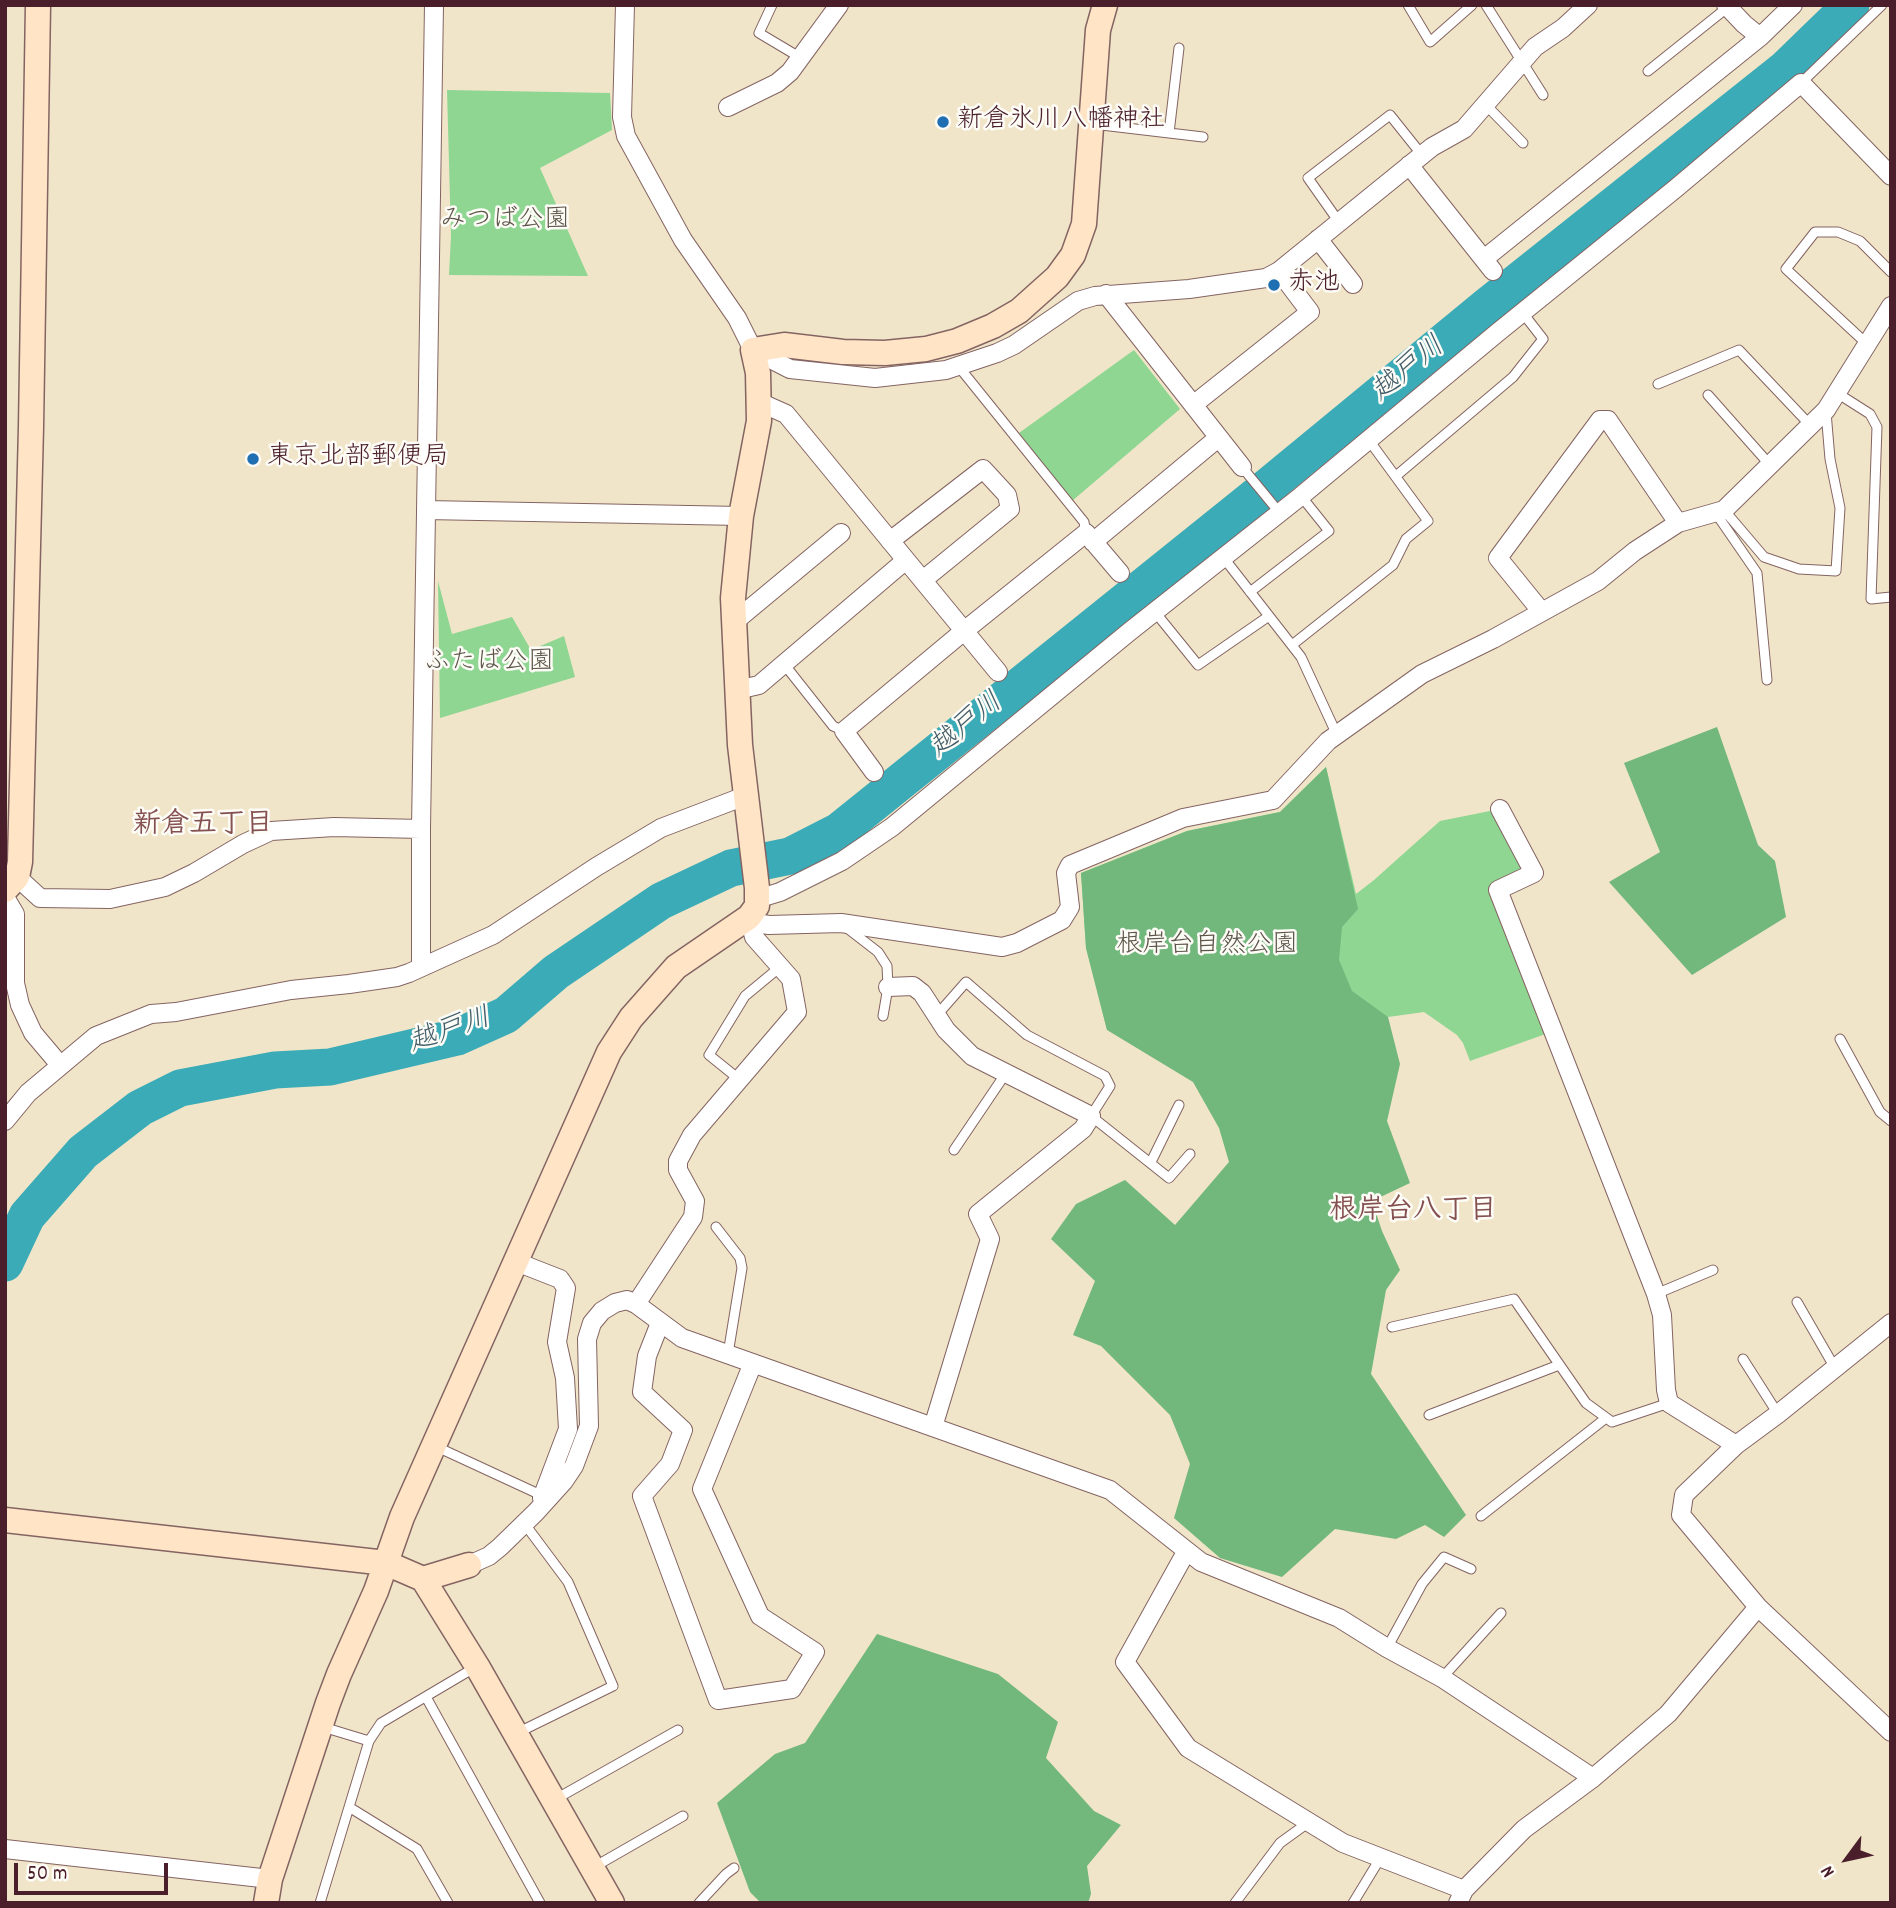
<!DOCTYPE html>
<meta charset="utf-8">
<style>
body{margin:0}
#map{position:relative;width:1896px;height:1908px;overflow:hidden;background:#f0e5c8;font-family:Dekko,sans-serif}
canvas{display:block}
.frame{position:absolute;inset:0;border:7px solid #4a1f2b;pointer-events:none}
.north{position:absolute;left:1812px;top:1824px;width:70px;height:70px;-webkit-text-stroke:5px #fdfcf7;paint-order:stroke;rotate:237deg;font-size:19px;font-weight:700;line-height:28px;text-align:center;color:#4a1f2b}
.north::after{content:'';display:block;margin:auto;width:24px;height:32px;background:#4a1f2b;clip-path:polygon(50% 0,100% 100%,50% 72%,0 100%)}
.scale{position:absolute;left:14px;top:1863px;width:154px;height:32px;box-sizing:border-box;border:4px solid #4a1f2b;border-top:0;padding-left:9px;font-size:21px;line-height:24px;white-space:nowrap;color:#4a1f2b;-webkit-text-stroke:5px #fdfcf7;paint-order:stroke}
</style>
<div id="map">
<canvas width="1896" height="1908"></canvas>
<div class="frame"></div>
<div class="north">N</div>
<div class="scale">50 m</div>
</div>
<script>
const context = document.querySelector('canvas').getContext('2d');
context.lineJoin = 'round';
function fill(path, color) {
  context.fillStyle = color;
  context.fill(path, 'evenodd');
}
function toPath(rows) {
  const path = new Path2D();
  for (const r of rows) {
    path.moveTo(r[0], r[1]);
    for (let i = 2; i < r.length; i += 2) path.lineTo(r[i], r[i + 1]);
  }
  return path;
}
function stroke(path, color, width, dash) {
  context.strokeStyle = color;
  context.lineWidth = width;
  context.lineCap = dash ? 'butt' : 'round';
  context.setLineDash(dash || []);
  context.stroke(path);
}
function drawText(font, color, halo, rows, align = 'center') {
  context.font = font + ' Dekko,"Klee One",sans-serif';
  context.lineWidth = 5;
  context.setLineDash([]);
  context.textBaseline = 'middle';
  context.strokeStyle = halo;
  context.fillStyle = color;
  for (const [text, x, y, turn = 0] of rows) {
    context.save();
    context.translate(x, y);
    context.rotate((+turn || 0) * Math.PI / 180);
    context.textAlign = isNaN(turn) ? turn : align;
    if (halo) context.strokeText(text, 0, 0);
    context.fillText(text, 0, 0);
    context.restore();
  }
}
fill(toPath([
 [447,90,610,93,612,130,540,168,588,276,449,275,451,236],
 [1134,350,1180,409,1072,501,1019,433],
 [438,581,452,634,512,617,531,650,564,636,575,677,440,718],
 [1326,767,1356,894,1374,880,1440,821,1500,809,1534,873,1499,890,1554,1031,1470,1061,1463,1043,1457,1035,1424,1012,1388,1017,1345,1008,1107,1030,1086,948,1081,873,1187,831,1280,812]
]), '#8ed692');
fill(toPath([
 [1717,727,1758,845,1775,861,1786,917,1692,975,1609,882,1660,852,1624,763],
 [1326,767,1358,909,1342,927,1339,960,1352,991,1388,1017,1400,1064,1387,1121,1410,1183,1372,1201,1382,1231,1400,1270,1386,1290,1371,1374,1466,1515,1444,1537,1425,1525,1396,1539,1335,1529,1282,1577,1220,1558,1174,1518,1190,1464,1170,1415,1101,1346,1073,1335,1095,1281,1051,1239,1076,1204,1125,1180,1175,1225,1229,1162,1219,1128,1193,1082,1107,1030,1086,948,1081,873,1187,831,1280,812],
 [877,1634,998,1674,1058,1722,1046,1758,1094,1811,1121,1825,1087,1866,1091,1894,1088,1903,761,1903,750,1892,717,1803,775,1754,805,1743]
]), '#72b77c');
stroke(toPath([
 [5,1263,27,1216,83,1152,140,1108,180,1088,275,1070,330,1067,457,1037,506,1015,556,972,661,901,731,868,790,856,839,831,1266,488,1487,306,1785,69,1851,5]
]), '#3aabb7', 37);
const lane = toPath([
 [772,5,759,33,801,58],
 [1408,5,1430,42,1472,5],
 [1486,5,1543,95],
 [1648,71,1728,7],
 [1801,83,1882,5],
 [1486,105,1523,143],
 [1093,124,1203,137],
 [1169,133,1179,48],
 [1339,222,1308,178,1390,115,1422,155],
 [1867,344,1786,269,1815,232,1838,232,1860,241,1891,272],
 [959,367,1084,522,1086,533],
 [1658,384,1739,350,1811,426],
 [1837,393,1870,414,1877,427,1871,599,1891,597],
 [1708,395,1770,465],
 [1242,467,1279,512],
 [1396,476,1513,377,1543,339,1522,312],
 [1724,510,1764,557,1799,569,1836,571,1840,508,1830,459,1826,412],
 [1715,512,1757,573,1767,680],
 [1223,557,1301,657,1337,735],
 [1250,592,1329,531,1301,496],
 [1155,612,1198,665,1269,616],
 [1292,645,1393,565,1406,539,1428,521,1368,439],
 [784,664,833,726,844,731],
 [847,928,878,952,887,966,888,987,883,1016],
 [937,1015,966,982,1027,1035,1105,1076,1110,1086,1091,1116,1169,1178,1190,1154],
 [1840,1039,1880,1112,1891,1121],
 [740,1080,709,1055,745,996,780,967],
 [954,1150,1006,1073],
 [1151,1162,1179,1105],
 [716,1227,740,1258,742,1268,728,1354],
 [1656,1294,1713,1270],
 [1797,1302,1835,1368],
 [1392,1327,1514,1299,1586,1403,1612,1422,1669,1403],
 [1743,1359,1778,1414],
 [1429,1415,1559,1365],
 [437,1447,543,1496],
 [1481,1516,1606,1418],
 [1387,1648,1422,1584,1444,1557,1471,1569],
 [1442,1678,1501,1613],
 [426,1697,540,1903],
 [323,1727,369,1741],
 [517,1733,613,1686,568,1582,524,1523],
 [554,1800,678,1730],
 [349,1807,417,1849,448,1903],
 [594,1867,683,1816],
 [320,1903,369,1741,381,1723,474,1668],
 [699,1903,726,1874,734,1868],
 [1235,1903,1280,1843,1309,1822],
 [1353,1903,1381,1857]
]);
const street = toPath([
 [625,5,622,117,626,136,683,240,737,318,753,350,790,369,875,378,946,370,997,353,1014,345,1078,301,1095,296,1189,289,1266,278,1279,271,1432,147,1464,129,1535,47,1563,28,1588,5],
 [1726,5,1744,24,1760,37],
 [728,107,777,83,790,72,839,5],
 [1409,165,1493,271],
 [1318,239,1353,284],
 [1484,259,1760,37,1793,5],
 [1106,294,1242,467],
 [759,402,786,414,998,672],
 [1193,405,1310,312,1279,271],
 [426,510,741,516],
 [890,541,983,469,1007,495,1010,509,923,580],
 [1093,542,1218,438],
 [1541,611,1498,558,1600,420,1608,420,1678,523],
 [734,622,841,533],
 [737,690,759,685,906,560],
 [874,772,844,731,964,631,1086,533,1120,573],
 [1500,809,1534,873,1498,890,1656,1294,1662,1315,1666,1390,1669,1403,1736,1445],
 [17,877,40,898,110,899,165,887,194,873,243,844,271,831,334,827,421,829],
 [5,897,15,914,15,983,20,1005,33,1033,60,1065],
 [757,899,780,892,842,861,892,827,1129,632,1301,496,1497,333,1675,189,1801,83,1891,176],
 [749,917,755,923,769,925,841,923,1002,947,1017,943,1062,920,1070,907,1066,873,1070,865,1183,818,1273,800,1328,741,1422,674,1493,639,1598,581,1635,551,1678,523,1724,510,1826,410,1891,306],
 [421,967,421,829,434,5],
 [888,987,913,986,922,993,946,1030,972,1056,1091,1116,1083,1129,978,1214,990,1239,933,1427],
 [5,1121,28,1093,96,1036,151,1014,176,1012,291,990,349,984,397,977,409,973,493,935,596,867,661,828,745,796],
 [514,1261,560,1279,566,1288,557,1342,565,1378,568,1429,542,1498],
 [636,1304,693,1217,695,1201,678,1170,678,1161,692,1135,797,1012,791,979,754,937,749,917],
 [660,1323,647,1356,642,1392,683,1430,670,1464,642,1496,718,1700,792,1689,815,1652,760,1616,702,1489,753,1363],
 [1891,1323,1778,1414,1736,1445,1684,1495,1681,1515,1758,1607,1891,1732],
 [1186,1552,1125,1662,1188,1748,1343,1843,1464,1890],
 [469,1565,489,1556,500,1547,536,1512,564,1481,574,1466,589,1426,587,1339,592,1323,602,1311,615,1303,627,1300,636,1304,682,1338,1110,1490,1201,1562,1339,1618,1387,1648,1442,1678,1593,1778],
 [5,1849,270,1879],
 [1458,1903,1464,1890,1524,1829,1593,1778,1668,1714,1758,1607]
]);
const secondary = toPath([
 [5,890,17,877,20,862,31,427,38,5],
 [5,1520,386,1563,423,1579,469,1565],
 [423,1579,477,1666,612,1903],
 [266,1903,270,1879,328,1703,339,1674,376,1591,402,1517,609,1052,631,1018,676,967,749,917,757,906,757,888,740,745,733,598,741,516,759,421,758,373,753,350,784,345,843,352,885,353,926,349,957,341,993,326,1019,311,1057,277,1073,255,1084,224,1098,30,1105,5]
]);
stroke(lane, '#846462', 11);
stroke(street, '#846462', 20);
stroke(secondary, '#846462', 27);
stroke(lane, '#fff', 9);
stroke(street, '#fff', 18);
stroke(secondary, '#ffe4c6', 24);
for (const [x, y, r, color] of [
 [943,122,7,"#1f6fb2"],
 [1274,285,7,"#1f6fb2"],
 [253,459,7,"#1f6fb2"]
]) {
  const dot = new Path2D();
  dot.arc(x, y, r, 0, 2 * Math.PI);
  context.fillStyle = color;
  context.fill(dot);
  stroke(dot, '#fdfcf7', 2.5);
}
drawText('26px', '#4a1f2b', '#fdfcf7', [
 ["新倉氷川八幡神社",957,122],
 ["赤池",1288,285],
 ["東京北部郵便局",267,459]
], 'left');
drawText('26px', '#5e564a', '#fdfcf7', [
 ["みつば公園",505,222],
 ["ふたば公園",489,664],
 ["根岸台自然公園",1207,947]
]);
drawText('italic 28px', '#435e6a', '#fdfcf7', [
 ["越戸川",1410,371,-39],
 ["越戸川",968,727,-39],
 ["越戸川",451,1033,-19]
]);
drawText('bold 28px', '#845050', '#fdfcf7', [
 ["新倉五丁目",203,827],
 ["根岸台八丁目",1413,1213]
]);
</script>
